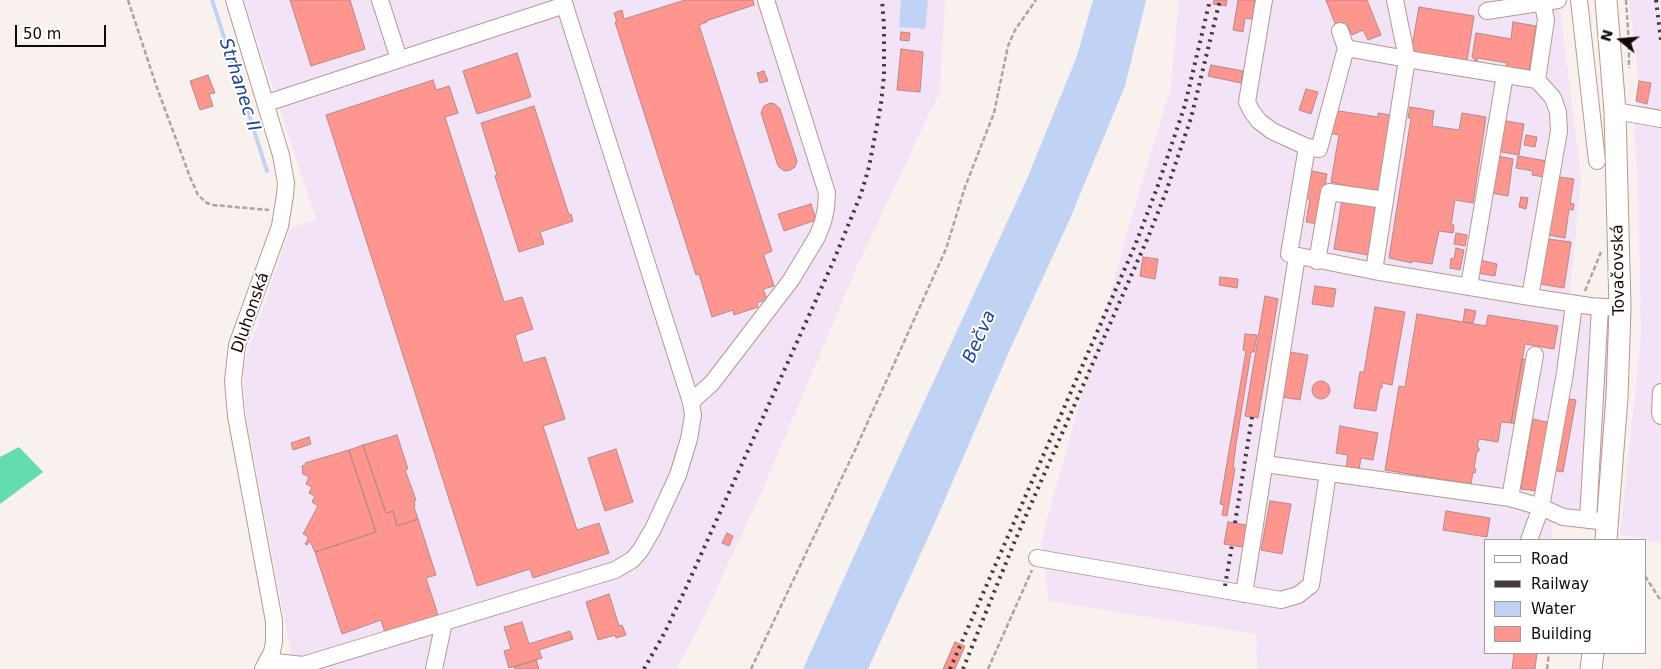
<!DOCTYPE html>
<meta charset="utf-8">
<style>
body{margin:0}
#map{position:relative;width:1661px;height:669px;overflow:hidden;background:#f9f1ee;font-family:"DejaVu Sans",sans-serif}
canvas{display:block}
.legend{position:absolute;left:1484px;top:539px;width:162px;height:115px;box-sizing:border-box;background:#fff;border:1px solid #a19c9b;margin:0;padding:6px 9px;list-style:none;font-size:15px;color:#140804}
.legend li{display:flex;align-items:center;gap:10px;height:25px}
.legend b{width:25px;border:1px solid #a19c9b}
.north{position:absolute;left:1596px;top:15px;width:50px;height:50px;-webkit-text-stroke:4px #fff;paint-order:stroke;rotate:287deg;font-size:14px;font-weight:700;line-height:20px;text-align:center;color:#140804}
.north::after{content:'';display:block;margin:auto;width:18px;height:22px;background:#140804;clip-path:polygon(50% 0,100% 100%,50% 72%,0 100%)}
.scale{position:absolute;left:15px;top:25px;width:91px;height:22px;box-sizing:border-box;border:2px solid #140804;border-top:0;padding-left:6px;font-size:15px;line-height:18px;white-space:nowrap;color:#140804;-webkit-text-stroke:4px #fff;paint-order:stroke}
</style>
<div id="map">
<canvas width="1661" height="669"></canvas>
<ul class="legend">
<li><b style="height:6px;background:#fff"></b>Road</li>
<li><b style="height:6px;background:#463b37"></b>Railway</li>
<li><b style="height:14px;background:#c1d3f5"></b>Water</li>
<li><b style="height:14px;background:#fe958e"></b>Building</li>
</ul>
<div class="north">N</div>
<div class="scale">50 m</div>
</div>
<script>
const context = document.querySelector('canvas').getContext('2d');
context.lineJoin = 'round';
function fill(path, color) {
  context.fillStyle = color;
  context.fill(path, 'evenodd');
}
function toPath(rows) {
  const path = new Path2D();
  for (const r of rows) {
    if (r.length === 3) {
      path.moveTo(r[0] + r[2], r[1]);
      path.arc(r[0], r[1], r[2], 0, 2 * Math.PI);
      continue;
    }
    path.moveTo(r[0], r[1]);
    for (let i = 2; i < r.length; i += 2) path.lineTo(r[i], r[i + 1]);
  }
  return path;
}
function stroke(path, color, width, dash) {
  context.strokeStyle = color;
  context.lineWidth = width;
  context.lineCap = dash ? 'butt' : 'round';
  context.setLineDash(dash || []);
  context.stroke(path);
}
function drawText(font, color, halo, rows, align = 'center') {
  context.font = font + ' "DejaVu Sans",sans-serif';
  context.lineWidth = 4;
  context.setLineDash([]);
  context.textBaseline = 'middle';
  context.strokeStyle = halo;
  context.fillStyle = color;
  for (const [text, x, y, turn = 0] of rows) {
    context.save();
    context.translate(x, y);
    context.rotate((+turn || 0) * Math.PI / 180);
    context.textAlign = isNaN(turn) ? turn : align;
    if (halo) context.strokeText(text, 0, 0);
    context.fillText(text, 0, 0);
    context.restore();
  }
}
fill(toPath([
 [244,0,945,0,940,91,859,262,765,484,699,627,676,669,294,669,246,416,243,366,290,229,316,219],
 [1179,0,1559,0,1581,177,1570,294,1611,301,1610,372,1596,531,1553,523,1551,540,1485,540,1485,653,1537,653,1535,669,1257,669,1256,634,1049,601,1041,541,1134,209,1171,87],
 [1629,0,1661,0,1661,543,1620,534,1641,337,1638,187,1634,124,1639,81]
]), '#f2e3f7');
fill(toPath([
 [19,447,43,472,0,504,0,457]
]), '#65dcad');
fill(toPath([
 [901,0,928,0,925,29,899,27],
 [1093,0,1146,0,1125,86,1069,221,1011,347,936,520,868,669,803,669,901,452,1027,179,1077,56]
]), '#c1d3f5');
stroke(toPath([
 [212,0,267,171]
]), '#c1d3f5', 4);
const building = toPath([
 [290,0,350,0,365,49,311,66,290,0],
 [685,0,753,0,754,5,706,21,707,22,699,25,772,251,765,254,764,256,774,286,763,289,767,299,757,303,758,307,734,315,733,310,712,317,699,274,696,275,615,22,617,22,614,13,622,10,624,19,685,0],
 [1214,0,1227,0,1226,6,1213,4,1214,0],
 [1238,0,1255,0,1252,19,1245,18,1243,32,1233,30,1238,0],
 [1326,0,1367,0,1381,35,1368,40,1363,30,1352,35,1346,22,1336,26,1326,0],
 [1419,7,1474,16,1467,61,1411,52,1419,7],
 [1513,22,1536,26,1529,72,1506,68,1507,63,1478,58,1477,61,1474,60,1474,58,1472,57,1476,33,1511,39,1513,22],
 [901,32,910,33,909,41,900,40,901,32],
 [901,49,923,52,920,92,897,90,901,49],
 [517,53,531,97,477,114,463,71,517,53],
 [1211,65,1243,71,1241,83,1208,76,1211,65],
 [764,71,768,81,760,83,757,73,764,71],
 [208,75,215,93,209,94,213,106,200,110,190,81,208,75],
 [433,80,436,90,449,86,458,113,445,117,504,302,522,297,533,329,515,335,523,363,545,357,565,419,543,426,577,530,599,523,609,553,533,578,530,569,477,586,326,115,433,80],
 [1639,81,1651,83,1647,104,1636,101,1639,81],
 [1306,89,1318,92,1311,114,1299,110,1306,89],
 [770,103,775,104,780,109,797,161,795,167,790,170,784,171,778,166,761,113,764,106,770,103],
 [534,106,569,215,571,214,573,221,540,232,544,244,519,252,495,176,497,175,481,123,534,106],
 [1410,107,1434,111,1432,126,1459,130,1462,113,1486,117,1473,203,1455,200,1451,225,1454,225,1453,233,1439,231,1432,264,1412,261,1412,263,1389,258,1411,118,1408,118,1410,107],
 [1332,110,1378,117,1378,113,1390,115,1378,193,1331,182,1339,135,1328,133,1332,110],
 [1501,120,1524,124,1519,155,1496,151,1501,120],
 [1526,135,1537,137,1535,147,1524,145,1526,135],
 [1497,156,1513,159,1508,196,1491,193,1497,156],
 [1518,156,1547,161,1544,177,1532,175,1533,171,1516,168,1518,156],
 [1307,170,1327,174,1318,224,1306,222,1310,199,1301,198,1307,170],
 [1552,176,1574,179,1570,203,1574,204,1573,210,1569,209,1565,238,1543,234,1552,176],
 [1521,197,1528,198,1526,209,1519,207,1521,197],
 [1342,199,1377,205,1368,255,1334,249,1342,199],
 [811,204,816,220,784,231,778,214,811,204],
 [1456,233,1467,235,1465,246,1454,244,1456,233],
 [1548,239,1571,242,1564,288,1540,284,1548,239],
 [1456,248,1464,250,1460,270,1450,268,1451,258,1454,259,1456,248],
 [1143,257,1158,259,1155,279,1140,276,1143,257],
 [1480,260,1497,264,1495,276,1477,273,1480,260],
 [1220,277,1238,279,1237,288,1219,285,1220,277],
 [1315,286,1336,289,1333,307,1312,304,1315,286],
 [1265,296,1278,299,1258,418,1245,416,1265,296],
 [1375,307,1405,312,1392,385,1382,383,1382,388,1380,388,1376,411,1354,408,1360,372,1364,372,1375,307],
 [1465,309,1476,311,1473,323,1463,322,1465,309],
 [1417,314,1486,326,1488,315,1558,326,1554,349,1525,344,1511,423,1501,422,1498,442,1479,439,1477,447,1479,448,1479,451,1477,451,1474,469,1476,469,1475,473,1473,472,1471,484,1385,470,1399,386,1405,387,1417,314],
 [1245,334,1257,335,1254,352,1251,352,1236,444,1233,468,1235,468,1227,516,1222,515,1224,505,1220,504,1246,351,1243,350,1245,334],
 [1284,351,1308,355,1300,400,1277,396,1284,351],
 [1522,359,1530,360,1522,425,1511,423,1522,359],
 [1321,390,9],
 [1564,398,1576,400,1563,472,1552,470,1564,398],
 [1533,419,1551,423,1539,491,1521,489,1533,419],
 [1340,426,1378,433,1373,460,1361,458,1358,476,1345,474,1348,455,1336,453,1340,426],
 [397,435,408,469,405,470,416,500,414,501,415,506,414,507,418,519,397,526,393,511,386,513,363,445,397,435],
 [309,437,311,444,293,450,291,443,309,437],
 [363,445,386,513,393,511,397,526,418,519,436,575,426,578,438,615,385,633,381,620,342,634,315,552,376,532,349,450,363,445],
 [616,449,633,502,605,511,588,458,616,449],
 [349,450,376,532,315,552,310,541,307,545,305,544,308,539,307,536,303,534,318,506,312,502,315,496,309,493,312,487,306,484,309,477,303,474,302,466,306,465,305,463,349,450],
 [1270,501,1291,504,1282,554,1261,550,1270,501],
 [1446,511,1490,518,1487,537,1443,530,1446,511],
 [1228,522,1252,526,1249,548,1224,544,1228,522],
 [727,533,733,536,729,546,722,543,727,533],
 [609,594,619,626,622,625,626,635,616,638,615,635,598,640,586,602,609,594],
 [522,622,529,644,570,631,573,639,539,650,542,658,509,668,504,651,511,649,504,627,522,622],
 [955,642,965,646,955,669,943,669,955,642],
 [1514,653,1537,653,1535,669,1512,669,1514,653],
 [536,660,539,669,515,669,514,667,536,660]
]);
fill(building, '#fe958e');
stroke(building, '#b38c89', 1);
const minor = toPath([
 [234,0,281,155,286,183,285,195,280,226,237,345,233,381,236,416,274,621,274,642,272,652,263,669],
 [380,0,399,59],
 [1264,0,1247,102,1252,112,1259,121,1272,131,1307,147,1319,149,1346,48],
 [1395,0,1407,59,1537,80,1546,20,1542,0],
 [1579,0,1597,161],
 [1487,11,1558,0],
 [1340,31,1346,48,1407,59,1374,271],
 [267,103,565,5],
 [1615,111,1661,119],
 [1307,147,1289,254,1374,271,1530,297,1590,306,1620,308],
 [1317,261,1329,192,1385,200],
 [1469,286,1505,75],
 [1530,297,1559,131,1558,112,1553,98,1537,80],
 [1661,392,1660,412,1661,416],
 [691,402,712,383,791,280,817,237,823,222,826,208,827,193,766,0],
 [1265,464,1510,498,1541,507,1563,517,1608,522],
 [1510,498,1535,355],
 [1588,520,1600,307],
 [1529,540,1541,507,1565,373,1574,304],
 [1037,558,1281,600,1298,595,1311,585,1328,473],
 [1244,594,1297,256],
 [267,661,303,665,615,570,632,560,640,551,653,529,678,475,689,439,693,415,691,402,563,0],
 [434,669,444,622]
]);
const major = toPath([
 [1606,0,1615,111,1620,308,1617,397,1606,540],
 [1591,669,1593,653]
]);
stroke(minor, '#bb9789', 18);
stroke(major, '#bb9789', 23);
stroke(toPath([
 [128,0,156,85,190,177,198,195,207,203,213,205,269,210],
 [1626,0,1629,44,1629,68],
 [1585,291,1601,252],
 [1645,576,1661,601],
 [751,669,856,448,946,249,965,187,994,113,1008,46,1015,30,1036,0],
 [988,669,1032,570],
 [1547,669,1549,653]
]), '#ada4a1', 2.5, [5, 2.5]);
stroke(minor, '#fff', 16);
stroke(major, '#fff', 21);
stroke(toPath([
 [1656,0,1661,41],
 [1235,523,1252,417],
 [1225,586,1232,545],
 [644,669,665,632,685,590,834,260,861,194,869,167,881,104,884,75,884,26,882,0],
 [950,669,1136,243,1157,188,1185,105,1210,0],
 [963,669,1014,543,1149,235,1166,192,1191,118,1220,0]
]), '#463b37', 4, [2.5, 5]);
drawText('16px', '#140804', '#fff', [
 ["Tovačovská",1619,270,-91],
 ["Dluhonská",251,313,-71]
]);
drawText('italic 18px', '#1b409e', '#fff', [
 ["Strhanec II",239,85,72],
 ["Bečva",980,337,-66]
]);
</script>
